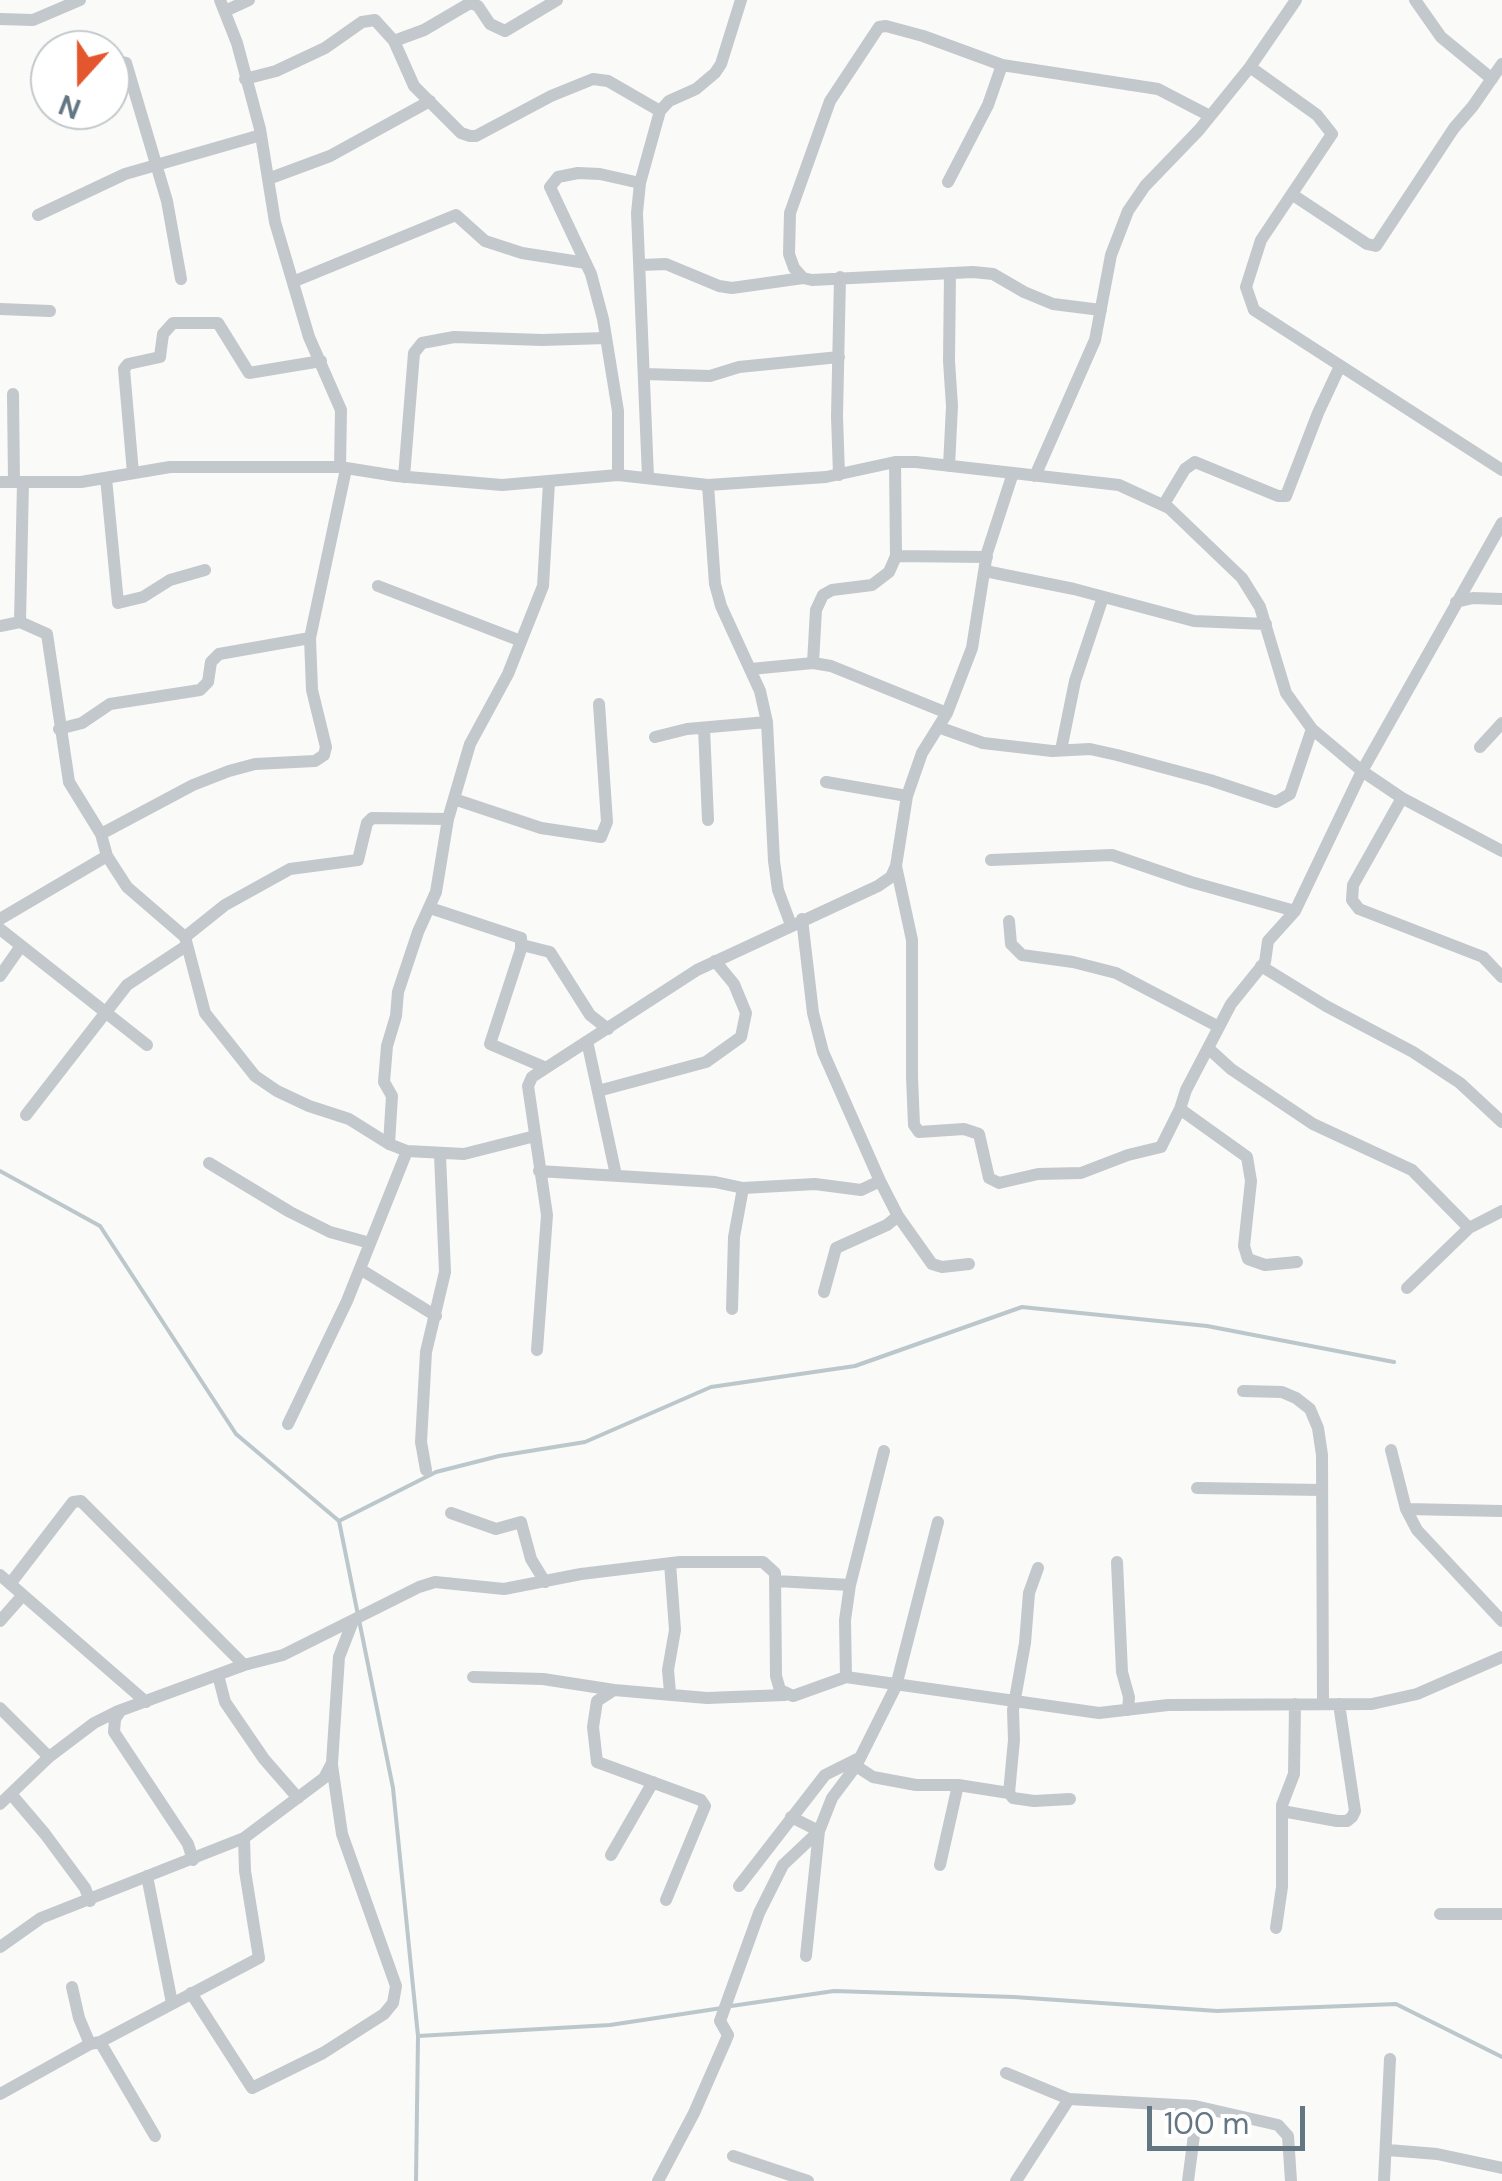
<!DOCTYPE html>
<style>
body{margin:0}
#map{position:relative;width:1502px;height:2181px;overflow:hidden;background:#fafaf8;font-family:"DM Sans",sans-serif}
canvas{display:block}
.north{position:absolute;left:30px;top:30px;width:100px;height:100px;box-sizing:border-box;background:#fff;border:2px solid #c1c8cd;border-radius:50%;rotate:201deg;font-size:28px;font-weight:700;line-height:40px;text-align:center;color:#657683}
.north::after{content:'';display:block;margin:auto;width:35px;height:45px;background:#e4572e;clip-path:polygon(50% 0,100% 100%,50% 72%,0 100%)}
.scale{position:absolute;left:1147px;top:2106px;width:158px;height:45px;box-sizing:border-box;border:5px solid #657683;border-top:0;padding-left:12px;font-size:30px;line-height:35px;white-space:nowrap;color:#657683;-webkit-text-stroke:8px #fff;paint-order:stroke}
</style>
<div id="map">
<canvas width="1502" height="2181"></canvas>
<div class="north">N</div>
<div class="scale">100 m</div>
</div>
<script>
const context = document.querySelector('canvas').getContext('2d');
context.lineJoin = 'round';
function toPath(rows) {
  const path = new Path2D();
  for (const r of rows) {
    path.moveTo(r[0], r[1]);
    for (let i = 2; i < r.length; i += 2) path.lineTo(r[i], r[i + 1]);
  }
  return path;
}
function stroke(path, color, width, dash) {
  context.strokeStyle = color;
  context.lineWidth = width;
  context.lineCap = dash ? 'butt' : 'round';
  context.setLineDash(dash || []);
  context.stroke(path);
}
stroke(toPath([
 [0,1171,100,1226,236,1434,339,1521,393,1788,418,2036,416,2181],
 [341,1520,436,1472,499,1456,585,1442,711,1387,855,1366,1022,1307,1207,1326,1394,1362],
 [731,2006,834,1991,1014,1997,1217,2011,1396,2004,1502,2057],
 [418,2036,610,2025,722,2008]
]), '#bbc7cb', 4);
stroke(toPath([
 [220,0,237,43,260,129,275,222,309,337,341,410,340,467,396,476,502,485,618,475,708,485,826,477,895,462,916,462,1119,485,1169,508,1242,578,1260,607,1286,693,1312,729,1362,771,1402,798,1502,851],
 [1415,0,1441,37,1492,79],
 [225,11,249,0],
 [0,19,33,20,80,0],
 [394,41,424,30,470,3,478,6,490,24,505,31,557,0],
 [110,60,126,63,167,201,181,279],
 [1250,67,1317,115,1332,134,1261,240,1246,287,1254,310,1502,470],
 [245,79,276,71,325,48,362,22,375,20,394,41,414,86,461,133,470,136,476,136,551,96,593,79,608,81,660,111],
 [268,179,330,156,430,101],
 [948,182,988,105,1002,65],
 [1293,195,1367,244,1376,246,1454,128,1473,106,1502,64],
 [38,215,125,174,261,135],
 [641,265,666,264,719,286,732,288,803,278,812,280,973,272,993,274,1024,292,1053,304,1101,310],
 [803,278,794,268,789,254,790,213,830,101,879,27,886,26,923,36,1002,65,1158,89,1210,116],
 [295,281,456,215,485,241,522,253,586,263],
 [0,309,50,311],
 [645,374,710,376,739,367,839,357],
 [13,394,14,482],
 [949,466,952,406,949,361,950,273],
 [133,473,124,369,128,364,160,357,163,334,173,323,218,323,249,373,321,361],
 [618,475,618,411,603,319,591,274,550,187,558,177,578,173,600,174,640,183],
 [839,475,837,416,840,277],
 [1035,476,1095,340,1111,255,1128,211,1145,186,1199,130,1250,67,1296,0],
 [404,477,414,353,422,343,454,337,542,340,606,338],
 [648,477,637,213,640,183,660,111,669,101,696,89,715,73,721,64,741,0],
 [106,478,118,603,143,597,170,580,205,570],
 [0,482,81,482,170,467,340,467],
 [708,485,715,584,721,606,760,691,767,722,774,861,778,890,791,925],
 [1164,504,1185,469,1195,462,1278,496,1286,496,1318,413,1340,366],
 [896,556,987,557],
 [985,571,1074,589,1194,621,1266,624],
 [378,586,521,641],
 [1456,602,1473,598,1502,599],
 [20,622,23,482],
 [0,626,20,622,47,634,69,782,101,834,107,856,127,887,185,937,205,1013,255,1076,277,1091,309,1106,349,1119,389,1144,407,1151,464,1154,535,1136],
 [813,663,816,610,823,595,832,590,872,585,889,572,896,556,895,462],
 [751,669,813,663,831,666,947,713],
 [938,727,983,743,1052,751,1090,749,1117,755,1210,780,1276,802,1290,794,1312,729],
 [704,728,708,820],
 [59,729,82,723,110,704,200,690,208,682,211,662,219,654,310,638],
 [655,737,687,729,767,722],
 [1480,747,1502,723],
 [1061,750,1075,681,1103,597],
 [826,782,907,796],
 [1402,798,1353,885,1352,900,1359,909,1483,957,1502,977],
 [454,799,541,828,601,837,607,822,599,704],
 [101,834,193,785,229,771,255,764,315,761,324,755,326,747,312,690,310,638,346,469],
 [991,860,1112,855,1191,882,1295,911],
 [896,866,912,940,912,1077,914,1125,919,1132,964,1129,979,1134,989,1178,999,1183,1038,1174,1081,1173,1128,1155,1161,1147,1180,1109,1186,1090,1231,1004,1265,962,1268,941,1295,911,1362,771,1502,523],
 [430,908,521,938,521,949,490,1044,544,1067],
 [0,919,107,856],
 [802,919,813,1013,823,1052,880,1181,898,1216,932,1264,942,1267,969,1264],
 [1009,921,1011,944,1022,955,1073,962,1116,973,1219,1027],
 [0,929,147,1045],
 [185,937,225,905,290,869,358,860,367,823,372,818,448,819],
 [522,945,550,952,590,1015,608,1029],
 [1261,966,1326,1006,1413,1052,1460,1083,1502,1122],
 [0,976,21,946],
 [587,1041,616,1175],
 [1208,1048,1231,1069,1313,1124,1412,1170,1469,1228],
 [598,1091,706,1062,741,1037,746,1013,734,984,715,961],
 [1180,1109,1247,1157,1251,1181,1244,1246,1248,1259,1265,1265,1297,1262],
 [26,1115,127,985,186,946],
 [389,1144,392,1096,384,1082,387,1046,396,1016,398,992,418,932,436,892,448,819,470,744,508,674,543,586,549,482],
 [209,1163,290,1212,330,1232,370,1243],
 [539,1171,715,1182,743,1188,815,1184,861,1190,880,1181],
 [360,1269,436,1316],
 [1407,1288,1469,1228,1502,1211],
 [824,1292,836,1248,887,1225,898,1216],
 [732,1309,734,1237,743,1188],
 [537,1350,547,1215,528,1086,532,1077,697,970,878,886,891,877,896,866,907,796,922,753,947,713,972,648,987,553,1013,473],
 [1243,1391,1282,1392,1296,1398,1310,1409,1318,1428,1322,1455,1323,1704],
 [288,1424,347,1301,407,1151],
 [1391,1450,1406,1509,1417,1530,1502,1621],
 [426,1470,421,1442,426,1352,445,1272,440,1155],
 [1197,1488,1322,1490],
 [1406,1509,1502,1511],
 [451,1513,496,1529,521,1522,531,1559,545,1582],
 [1117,1562,1122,1672,1129,1697,1128,1710],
 [670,1563,675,1630,668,1670,670,1692],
 [1038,1568,1029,1593,1025,1643,1013,1710,1014,1740,1009,1793,1013,1798,1034,1801,1070,1799],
 [0,1575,146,1702],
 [776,1581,850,1585],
 [10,1584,73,1502,81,1501,244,1665],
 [0,1621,23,1595],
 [218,1675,225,1702,264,1759,298,1798],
 [473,1677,543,1679,614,1690],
 [846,1677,845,1620,850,1585,884,1451],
 [0,1708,49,1757],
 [121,1710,115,1719,114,1732,188,1844,193,1860],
 [856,1766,873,1777,916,1785,958,1785,1009,1793],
 [11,1794,45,1834,85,1888,90,1901],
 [0,1804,49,1757,94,1723,116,1712,244,1665,283,1655,419,1587,435,1582,504,1589,581,1574,680,1562,763,1562,775,1573,776,1676,780,1690,793,1696,846,1677,1099,1713,1168,1705,1372,1704,1417,1694,1502,1657],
 [1282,1811,1337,1821,1347,1821,1352,1817,1355,1811,1339,1704],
 [611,1855,653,1782],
 [940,1865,958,1785],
 [147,1876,172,2003],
 [739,1886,825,1775,859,1758],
 [666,1900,705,1806,701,1800,597,1762,593,1727,597,1701,614,1690,707,1698,785,1695],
 [1440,1914,1502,1914],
 [1276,1928,1282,1887,1282,1805,1294,1774,1295,1704],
 [0,1947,41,1918,244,1838,324,1778,332,1763,339,1657,353,1621],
 [806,1956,819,1831,832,1798,856,1766,896,1686,938,1522],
 [72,1987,79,2018,90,2044,100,2042,259,1958,245,1871,244,1838],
 [191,1993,252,2088,323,2053,384,2014,393,2003,396,1986,342,1834,332,1765],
 [100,2042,155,2136],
 [1006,2073,1069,2099,1195,2106,1278,2125,1288,2136,1291,2181],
 [0,2094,90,2044],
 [1388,2150,1437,2154,1502,2168],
 [733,2156,808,2181],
 [658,2181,694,2113,726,2040,728,2035,720,2021,759,1913,783,1865,819,1831,791,1817],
 [1016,2181,1069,2099],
 [1188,2181,1194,2135],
 [1384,2181,1390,2059]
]), '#c3c8cc', 12);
</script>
